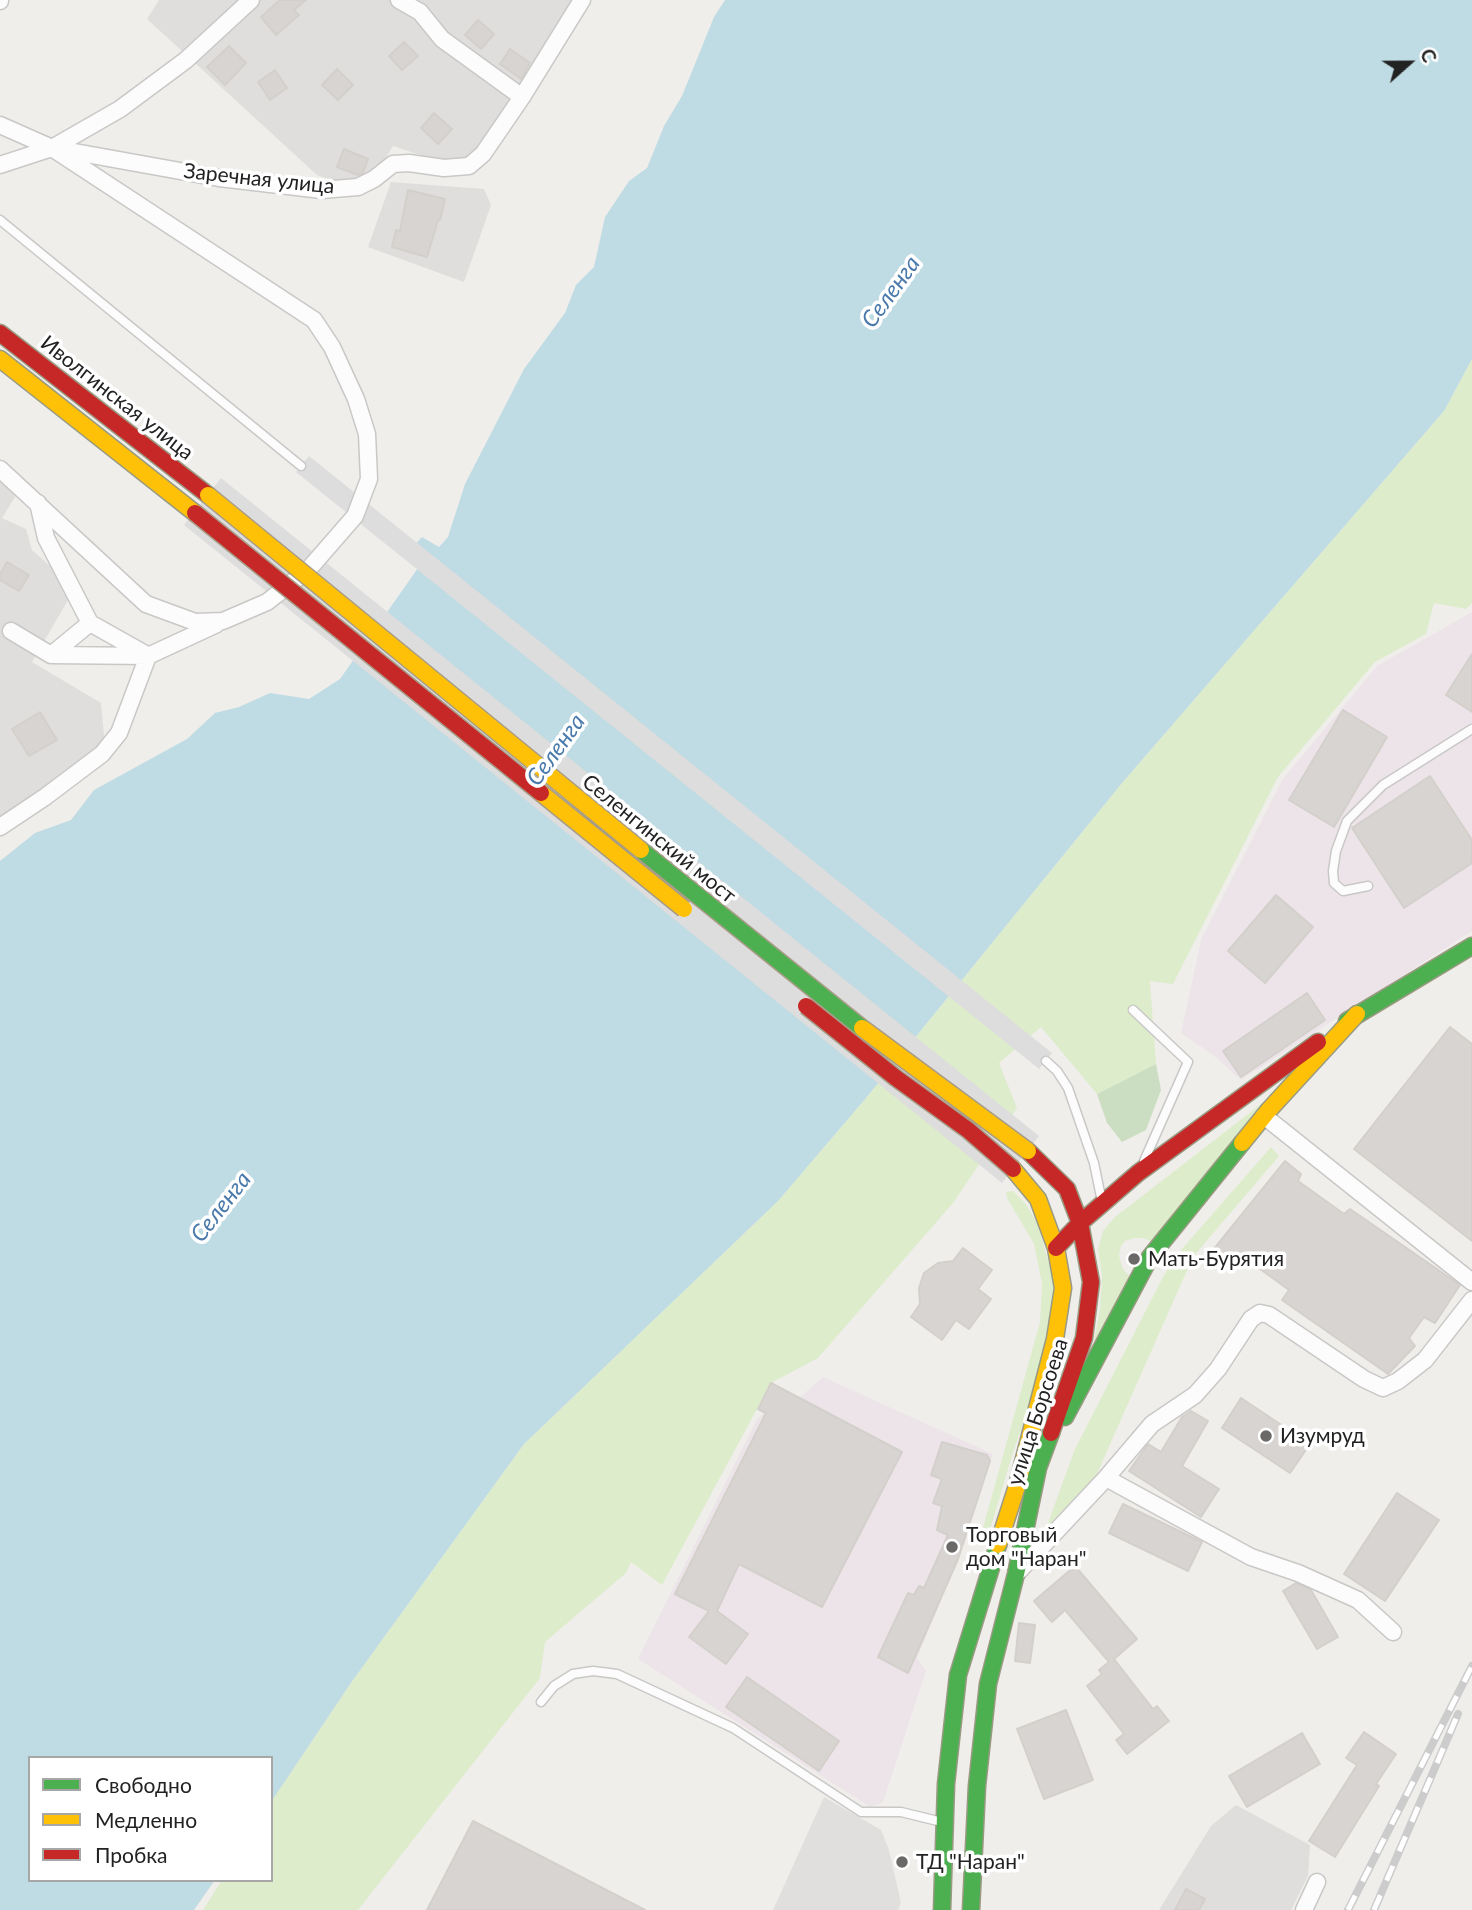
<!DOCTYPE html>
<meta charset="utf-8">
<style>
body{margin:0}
#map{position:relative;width:1472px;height:1910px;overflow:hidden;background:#f0eeeb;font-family:Lato,sans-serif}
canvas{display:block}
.legend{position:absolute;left:28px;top:1756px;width:245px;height:126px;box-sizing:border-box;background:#fff;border:2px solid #a7a7a7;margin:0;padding:9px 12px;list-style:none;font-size:21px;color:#222}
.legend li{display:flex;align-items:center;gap:14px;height:35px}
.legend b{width:35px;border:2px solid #a7a7a7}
.north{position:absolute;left:1374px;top:28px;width:70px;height:70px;-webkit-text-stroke:5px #fff;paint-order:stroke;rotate:69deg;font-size:19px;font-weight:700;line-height:28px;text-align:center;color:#222}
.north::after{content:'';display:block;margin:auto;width:24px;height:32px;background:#222;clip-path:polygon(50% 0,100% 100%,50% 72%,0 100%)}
</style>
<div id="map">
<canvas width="1472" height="1910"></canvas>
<ul class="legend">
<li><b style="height:9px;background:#4caf50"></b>Свободно</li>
<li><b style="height:9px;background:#ffc107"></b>Медленно</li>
<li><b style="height:9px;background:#c62828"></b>Пробка</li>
</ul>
<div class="north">С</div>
</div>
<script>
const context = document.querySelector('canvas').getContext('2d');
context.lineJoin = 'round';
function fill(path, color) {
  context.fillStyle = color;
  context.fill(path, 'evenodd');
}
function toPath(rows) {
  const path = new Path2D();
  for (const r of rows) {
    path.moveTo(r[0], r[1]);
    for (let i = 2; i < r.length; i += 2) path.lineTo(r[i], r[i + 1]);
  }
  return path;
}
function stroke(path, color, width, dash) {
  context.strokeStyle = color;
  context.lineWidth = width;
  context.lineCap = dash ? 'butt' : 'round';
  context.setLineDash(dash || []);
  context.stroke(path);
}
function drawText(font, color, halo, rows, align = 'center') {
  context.font = font + ' Lato,sans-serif';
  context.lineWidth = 7;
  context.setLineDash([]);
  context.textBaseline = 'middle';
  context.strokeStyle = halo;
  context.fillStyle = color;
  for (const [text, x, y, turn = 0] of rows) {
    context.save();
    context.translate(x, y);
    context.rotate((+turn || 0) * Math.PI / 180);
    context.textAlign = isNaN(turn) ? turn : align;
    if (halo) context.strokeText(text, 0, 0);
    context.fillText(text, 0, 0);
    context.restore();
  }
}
fill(toPath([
 [159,0,576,0,561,18,571,29,472,159,438,161,393,146,373,178,338,182,317,175,147,19],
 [391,182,484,189,491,205,464,282,368,247],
 [0,477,18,492,2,518,26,529,32,550,75,588,32,662,101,703,105,746,0,822],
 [1236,1805,1310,1845,1308,1876,1291,1910,1159,1910,1211,1826]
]), '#dfdedc');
fill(toPath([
 [1472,612,1472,931,1241,1080,1213,1055,1181,1033,1201,940,1282,780,1377,666],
 [823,1377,993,1454,958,1559,917,1658,926,1671,883,1802,870,1807,638,1659,757,1419,769,1408,789,1407]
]), '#ede4e9');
fill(toPath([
 [1472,359,1472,603,1466,609,1434,603,1426,634,1375,662,1278,777,1173,984,1150,981,1156,1064,1097,1094,1041,1027,999,1063,1017,1108,953,1203,818,1358,771,1383,662,1585,631,1562,626,1573,545,1642,540,1678,358,1910,203,1910,222,1880,271,1880,271,1802,353,1680,524,1444,778,1201,866,1098,1122,783,1444,411],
 [1283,1087,1159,1245,1143,1238,1134,1238,1125,1241,1121,1246,1119,1256,1123,1269,1136,1283,1094,1341,1100,1309,1102,1276,1098,1249,1103,1231,1115,1217],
 [1271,1147,1279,1156,1193,1257,1084,1503,1043,1537,1074,1451,1164,1275,1181,1250],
 [1013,1191,1026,1204,1038,1225,1054,1282,1049,1350,1013,1452,988,1537,981,1535,1040,1322,1042,1284,1034,1244,1007,1198,1006,1192]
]), '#ddeccb');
fill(toPath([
 [1156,1064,1161,1090,1146,1130,1122,1142,1107,1123,1097,1094]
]), '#cbdec1');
fill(toPath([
 [824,1797,881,1830,889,1850,901,1903,898,1910,773,1910]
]), '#e0dfde');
fill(toPath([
 [725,0,1472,0,1472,359,1444,411,1122,783,866,1098,778,1201,524,1444,353,1680,271,1802,271,1758,30,1758,30,1880,215,1880,194,1910,0,1910,0,861,35,833,71,820,94,790,187,739,215,713,239,707,270,693,309,699,340,679,418,568,408,552,422,537,439,547,448,537,465,484,524,369,565,313,576,285,594,267,605,217,629,181,647,168,664,126,682,96,714,17]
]), '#bfdbe3');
fill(toPath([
 [309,456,1052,1053,1039,1069,296,472],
 [221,478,1039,1136,1002,1183,184,525]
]), '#dedddd');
const building = toPath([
 [280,0,306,0,294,10,299,15,276,35,261,17,280,0],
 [478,20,494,34,481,49,465,35,478,20],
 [404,42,418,56,402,70,389,56,404,42],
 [229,46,246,63,225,85,207,67,229,46],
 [510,49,530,63,521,79,500,64,510,49],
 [337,69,353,85,338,100,322,85,337,69],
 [275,70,287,88,270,100,258,82,275,70],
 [434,113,452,129,438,144,421,128,434,113],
 [344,149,368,159,363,173,358,175,337,167,344,149],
 [408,190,445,199,440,220,438,220,427,257,392,247,396,230,400,231,408,190],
 [7,562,29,575,19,591,0,580,0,574,7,562],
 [1472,654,1472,712,1446,695,1472,654],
 [1343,710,1387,737,1334,827,1289,800,1343,710],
 [40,712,57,740,29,756,12,729,40,712],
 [1430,776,1472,840,1472,863,1404,908,1352,828,1430,776],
 [1276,895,1313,927,1265,983,1228,951,1276,895],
 [1307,993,1325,1020,1241,1077,1223,1051,1307,993],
 [1450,1027,1472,1044,1472,1241,1354,1149,1450,1027],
 [1285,1161,1301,1174,1298,1181,1344,1214,1350,1209,1460,1285,1435,1323,1424,1317,1409,1338,1415,1346,1388,1374,1282,1300,1289,1290,1238,1253,1228,1263,1213,1250,1285,1161],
 [963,1248,992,1270,978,1289,991,1299,969,1329,956,1320,942,1340,911,1317,920,1304,919,1288,924,1273,938,1263,953,1261,963,1248],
 [771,1383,902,1452,822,1607,739,1564,717,1611,748,1634,726,1664,689,1637,709,1611,675,1594,766,1413,758,1409,771,1383],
 [1241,1398,1310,1444,1290,1473,1222,1428,1241,1398],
 [1191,1411,1208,1421,1182,1466,1219,1489,1201,1517,1129,1471,1148,1444,1161,1452,1182,1417,1191,1411],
 [942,1442,987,1455,990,1461,958,1559,908,1673,878,1657,908,1593,914,1595,919,1586,924,1588,948,1535,937,1530,942,1506,933,1503,942,1479,931,1475,942,1442],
 [1397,1493,1439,1520,1385,1601,1344,1574,1397,1493],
 [1123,1504,1202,1542,1188,1571,1109,1533,1123,1504],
 [1075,1566,1137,1639,1114,1659,1153,1709,1157,1706,1169,1721,1127,1754,1116,1740,1124,1734,1087,1686,1102,1674,1099,1670,1109,1662,1065,1610,1052,1622,1034,1601,1075,1566],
 [1296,1583,1311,1590,1338,1637,1317,1649,1283,1591,1296,1583],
 [1019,1623,1035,1625,1030,1663,1015,1661,1019,1623],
 [747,1677,839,1741,819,1771,726,1707,747,1677],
 [1066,1710,1093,1780,1044,1799,1017,1729,1066,1710],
 [1364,1732,1396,1754,1376,1784,1379,1786,1335,1857,1309,1841,1357,1765,1346,1758,1364,1732],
 [1302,1733,1320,1764,1247,1807,1229,1776,1302,1733],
 [473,1821,645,1910,427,1910,473,1821],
 [1186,1889,1205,1899,1199,1910,1175,1910,1186,1889]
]);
fill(building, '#d7d4d2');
stroke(building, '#d3d0cc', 2);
const lane = toPath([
 [0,220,301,466],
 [1368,886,1343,891,1334,883,1333,871,1336,851,1347,821,1383,785,1472,729],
 [1133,1010,1188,1062,1144,1161],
 [1046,1061,1057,1071,1068,1088,1094,1163,1102,1202],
 [541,1702,554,1686,573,1674,593,1671,617,1674,733,1728,861,1812,901,1812,942,1822]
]);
const street = toPath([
 [399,0,420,12,442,39,522,97],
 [0,1,0,0],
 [0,125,52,148,314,320,332,347,356,399,367,434,369,479,355,516,308,570,267,602,223,621,195,622,146,604,0,469],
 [58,149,219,178,322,190,358,187,374,179,393,164,409,163,444,168,469,166,483,154,522,97,582,0],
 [0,165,52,148,120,109,186,60,251,0],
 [38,503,46,538,90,623,147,655],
 [11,631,51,655,148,656,217,624],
 [51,655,90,623],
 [0,827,45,797,102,754,119,733,148,656],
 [1264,1116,1472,1282],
 [1106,1478,1251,1557,1298,1573,1358,1600,1393,1632],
 [1018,1572,1106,1478,1152,1424,1195,1395,1218,1369,1251,1319,1260,1313,1269,1315,1364,1379,1383,1388,1398,1381,1425,1360,1472,1300],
 [1304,1910,1317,1882]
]);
const fast = toPath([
 [1347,1021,1472,946],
 [1065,1417,1150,1257,1242,1143],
 [942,1910,946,1784,958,1675,998,1545],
 [971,1910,977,1786,988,1684,1016,1574,1038,1468,1051,1433]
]);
const slow = toPath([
 [0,359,195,513],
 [1242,1143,1268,1111,1357,1014],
 [998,1545,1017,1486,1055,1339,1063,1288,1056,1248,1038,1199,1013,1169]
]);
const jam = toPath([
 [0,333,208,495],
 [1028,1151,1067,1189,1080,1223,1091,1282,1084,1338,1051,1433],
 [1056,1248,1080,1223,1138,1173,1318,1042]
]);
stroke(lane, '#c9c8c7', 11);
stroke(street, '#c9c8c7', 19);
stroke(fast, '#999a82', 19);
stroke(slow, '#999a82', 19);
stroke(jam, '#999a82', 19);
stroke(lane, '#fdfcfc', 8);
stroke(street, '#fdfcfc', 16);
stroke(fast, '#4caf50', 16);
stroke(slow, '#ffc107', 16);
stroke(jam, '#c62828', 16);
const rail = toPath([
 [1348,1910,1472,1666],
 [1374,1910,1458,1714]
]);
stroke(rail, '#ccc', 8);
stroke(rail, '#fff', 5, [16]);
const fastBridge = toPath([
 [641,850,862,1028]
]);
const slowBridge = toPath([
 [208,495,641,850],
 [541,793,684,909],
 [862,1028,1028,1151]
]);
const jamBridge = toPath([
 [195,513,541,793],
 [806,1006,896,1078,968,1130,1013,1169]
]);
stroke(fastBridge, '#a79c86', 19, []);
stroke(slowBridge, '#a79c86', 19, []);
stroke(jamBridge, '#a79c86', 19, []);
stroke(fastBridge, '#4caf50', 16);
stroke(slowBridge, '#ffc107', 16);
stroke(jamBridge, '#c62828', 16);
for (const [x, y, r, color] of [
 [1134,1259,7,"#6a6968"],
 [1266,1436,7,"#6a6968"],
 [952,1547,7,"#6a6968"],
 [902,1862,7,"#6a6968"]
]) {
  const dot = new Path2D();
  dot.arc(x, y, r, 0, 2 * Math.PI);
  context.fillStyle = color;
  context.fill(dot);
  stroke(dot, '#fff', 2.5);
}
drawText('21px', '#222', '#fff', [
 ["Заречная улица",259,179,6],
 ["Иволгинская улица",117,398,38],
 ["Селенгинский мост",659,839,39],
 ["улица Борсоева",1038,1412,-72]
]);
drawText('21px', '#222', '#fff', [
 ["Мать-Бурятия",1148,1259],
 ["Изумруд",1280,1436],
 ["Торговый",966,1535],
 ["дом \"Наран\"",966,1559],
 ["ТД \"Наран\"",916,1862]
], 'left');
drawText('italic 23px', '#4a7aab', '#fff', [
 ["Селенга",891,292,-54],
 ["Селенга",556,750,-54],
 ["Селенга",221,1207,-52]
]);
</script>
